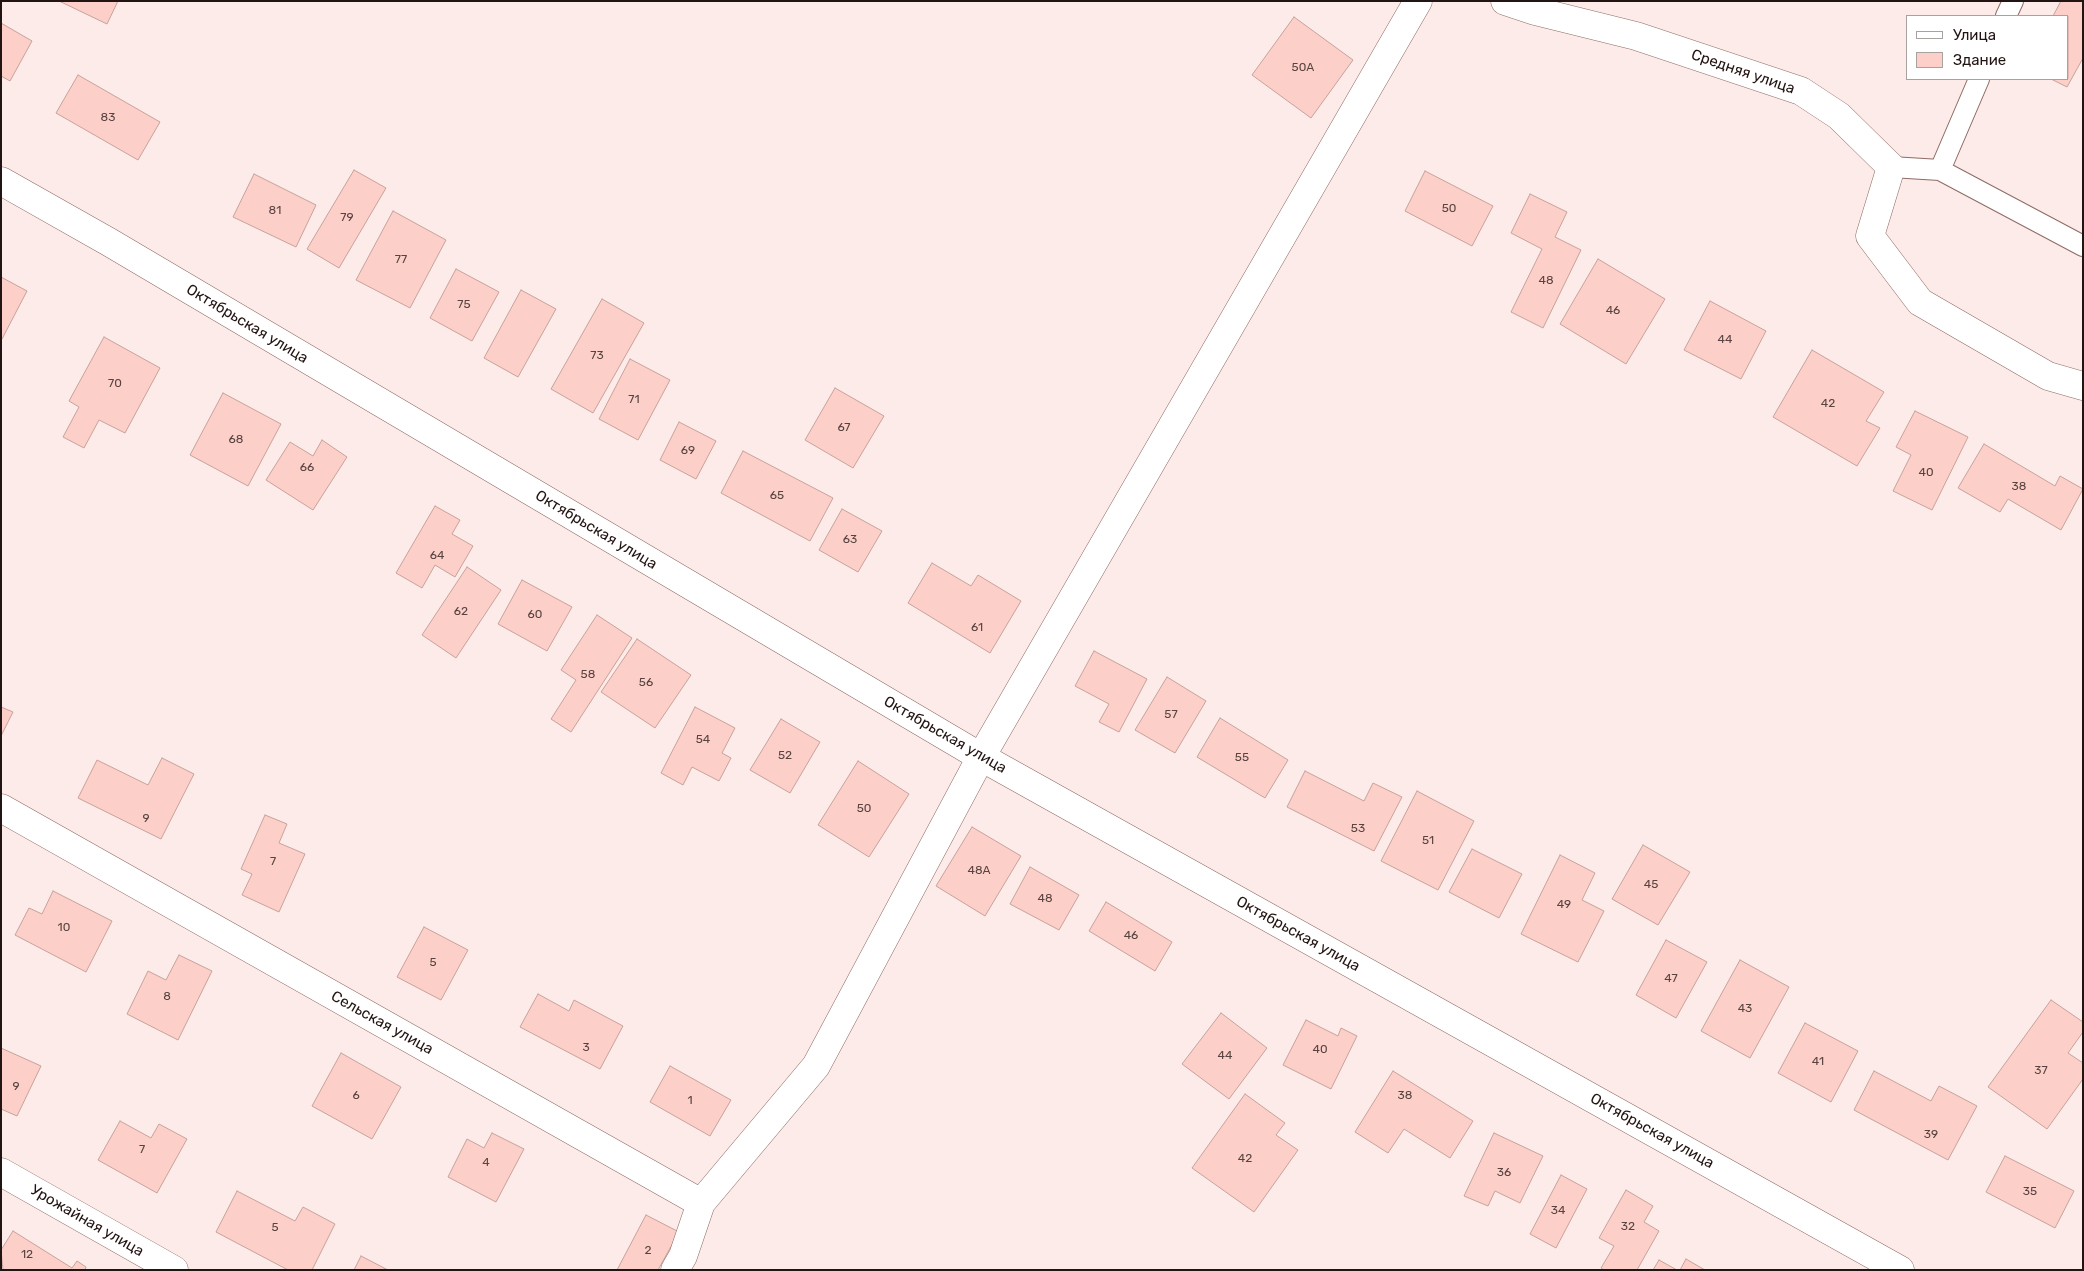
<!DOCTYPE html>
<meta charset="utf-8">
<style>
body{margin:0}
#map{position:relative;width:2084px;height:1271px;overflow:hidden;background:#fcebe8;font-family:Rubik,sans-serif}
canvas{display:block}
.frame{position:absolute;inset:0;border:2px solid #221412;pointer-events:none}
.legend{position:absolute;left:1906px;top:15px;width:162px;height:65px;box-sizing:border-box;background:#fff;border:1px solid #a7a1a0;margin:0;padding:6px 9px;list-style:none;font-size:15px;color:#221412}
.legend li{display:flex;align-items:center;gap:10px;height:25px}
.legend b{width:25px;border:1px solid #a7a1a0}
</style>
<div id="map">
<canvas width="2084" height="1271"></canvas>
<div class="frame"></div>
<ul class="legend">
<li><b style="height:6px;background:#fff"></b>Улица</li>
<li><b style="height:14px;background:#fccfc8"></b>Здание</li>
</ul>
</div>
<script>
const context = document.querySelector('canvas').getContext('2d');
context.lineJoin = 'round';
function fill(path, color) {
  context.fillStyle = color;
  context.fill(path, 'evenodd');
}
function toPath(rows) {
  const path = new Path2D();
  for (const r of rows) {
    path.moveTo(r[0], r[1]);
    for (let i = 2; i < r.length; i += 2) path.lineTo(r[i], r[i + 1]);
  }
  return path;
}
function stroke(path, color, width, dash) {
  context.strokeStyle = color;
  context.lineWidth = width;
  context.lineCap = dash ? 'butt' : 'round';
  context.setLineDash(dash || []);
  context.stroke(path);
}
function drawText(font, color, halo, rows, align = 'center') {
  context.font = font + ' Rubik,sans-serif';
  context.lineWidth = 5;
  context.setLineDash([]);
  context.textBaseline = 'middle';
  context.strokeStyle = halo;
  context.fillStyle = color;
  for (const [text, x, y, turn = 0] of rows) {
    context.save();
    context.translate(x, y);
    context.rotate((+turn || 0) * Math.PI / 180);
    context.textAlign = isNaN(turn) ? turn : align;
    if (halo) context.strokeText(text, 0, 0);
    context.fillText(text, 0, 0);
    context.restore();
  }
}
const building = toPath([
 [59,1,118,1,107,24,59,1],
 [2061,1,2083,1,2083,58,2067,87,2051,79,2068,79,2068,16,2053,16,2061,1],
 [1294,17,1353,60,1311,118,1252,75,1294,17],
 [1,23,32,41,10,81,1,76,1,23],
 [78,75,160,122,138,160,56,113,78,75],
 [354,170,386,188,339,268,307,249,354,170],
 [1425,171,1493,206,1472,246,1405,211,1425,171],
 [254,174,316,205,296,247,233,217,254,174],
 [1530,194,1567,212,1555,237,1581,250,1543,328,1511,312,1542,249,1511,233,1530,194],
 [393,211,446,240,410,308,356,280,393,211],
 [1598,259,1665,299,1626,364,1560,324,1598,259],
 [456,269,499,292,472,341,430,318,456,269],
 [1,277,27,291,2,339,1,338,1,277],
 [521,290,556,309,518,377,484,358,521,290],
 [602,299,644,323,593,413,551,389,602,299],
 [1710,301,1766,331,1741,379,1684,350,1710,301],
 [104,337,160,368,125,433,99,420,84,448,63,437,79,407,69,401,104,337],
 [1812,350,1884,392,1866,421,1880,428,1857,466,1773,417,1812,350],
 [630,359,670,380,638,440,599,419,630,359],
 [835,388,884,416,853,468,805,440,835,388],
 [223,393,281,424,248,486,190,455,223,393],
 [1915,411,1968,437,1932,510,1893,491,1911,455,1896,447,1915,411],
 [679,422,716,441,696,479,660,460,679,422],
 [322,440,347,457,313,510,266,480,290,442,313,456,322,440],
 [1984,444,2055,486,2060,476,2083,489,2061,530,2008,499,2000,512,1958,488,1984,444],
 [743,451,833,498,810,541,721,493,743,451],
 [435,506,460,520,452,534,473,546,455,577,435,565,422,588,396,573,435,506],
 [842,509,882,531,858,572,819,550,842,509],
 [932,563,971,586,978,575,1021,601,990,653,908,603,932,563],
 [467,567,501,590,456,658,422,635,467,567],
 [522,580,572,607,547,651,498,624,522,580],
 [597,615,632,638,571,732,551,719,576,680,561,670,597,615],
 [637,639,691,675,655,728,601,692,637,639],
 [1094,651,1147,679,1119,732,1099,722,1109,704,1075,686,1094,651],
 [1167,677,1206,701,1175,753,1135,730,1167,677],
 [1,707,13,712,1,736,1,707],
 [695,707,735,728,722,753,731,758,719,781,692,767,683,785,661,773,695,707],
 [1220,718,1288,760,1265,798,1197,757,1220,718],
 [781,719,820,742,790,793,750,770,781,719],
 [162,758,194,774,161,839,78,798,97,760,148,785,162,758],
 [858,761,909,794,869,857,818,825,858,761],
 [1305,771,1364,801,1373,783,1402,797,1374,851,1287,807,1305,771],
 [1417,791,1474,821,1438,890,1381,861,1417,791],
 [265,815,287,824,279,843,305,854,279,912,242,895,252,874,241,869,265,815],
 [972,827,1021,856,985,916,936,886,972,827],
 [1643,845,1690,872,1658,925,1612,899,1643,845],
 [1472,849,1522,874,1499,918,1449,892,1472,849],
 [1560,855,1595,873,1582,900,1604,911,1578,962,1521,934,1560,855],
 [1030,867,1079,895,1059,930,1010,904,1030,867],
 [53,891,112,921,86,972,15,935,29,908,42,914,53,891],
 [1106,902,1172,942,1155,971,1089,931,1106,902],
 [424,927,468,950,441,1000,397,977,424,927],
 [1666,940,1707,962,1676,1018,1636,995,1666,940],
 [179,955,212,971,178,1040,127,1014,148,971,166,980,179,955],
 [1740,960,1789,987,1750,1058,1701,1031,1740,960],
 [538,994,569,1011,574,1000,623,1026,600,1069,520,1027,538,994],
 [2051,1000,2083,1022,2083,1032,2068,1053,2083,1063,2083,1079,2047,1129,1988,1087,2051,1000],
 [1221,1013,1267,1048,1229,1099,1182,1064,1221,1013],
 [1306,1020,1338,1036,1341,1028,1357,1036,1331,1089,1283,1065,1306,1020],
 [1805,1023,1858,1051,1831,1102,1778,1073,1805,1023],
 [1,1048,41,1066,17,1116,1,1109,1,1048],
 [341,1053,401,1087,372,1139,312,1106,341,1053],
 [670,1066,731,1100,710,1136,650,1102,670,1066],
 [1393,1071,1473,1121,1450,1158,1404,1129,1388,1153,1355,1132,1393,1071],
 [1874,1071,1931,1101,1939,1086,1977,1106,1948,1160,1854,1110,1874,1071],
 [1245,1094,1285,1123,1276,1135,1298,1150,1254,1212,1192,1168,1245,1094],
 [120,1121,151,1138,159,1124,187,1139,157,1193,98,1160,120,1121],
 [492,1133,524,1149,496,1202,448,1177,467,1139,484,1148,492,1133],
 [1494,1133,1543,1156,1520,1203,1495,1191,1488,1206,1464,1196,1494,1133],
 [2005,1156,2074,1191,2055,1228,1986,1192,2005,1156],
 [1561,1175,1587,1189,1556,1248,1530,1234,1561,1175],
 [1626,1190,1653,1206,1644,1222,1659,1231,1637,1270,1604,1270,1601,1268,1614,1246,1599,1238,1626,1190],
 [237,1191,295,1221,303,1207,335,1224,312,1270,288,1270,216,1232,237,1191],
 [646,1215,679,1232,658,1270,617,1270,646,1215],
 [13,1231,72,1268,77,1261,86,1267,85,1270,3,1270,1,1250,13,1231],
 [361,1256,388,1270,354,1270,361,1256],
 [1686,1259,1705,1270,1680,1270,1686,1259],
 [1659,1260,1677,1270,1653,1270,1659,1260]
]);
fill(building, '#fccfc8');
stroke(building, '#c8a19a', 1);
const service = toPath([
 [2006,16,2013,1],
 [1891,167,1940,170,1979,79],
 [1940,170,2083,246]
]);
const minor = toPath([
 [1505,1,1535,11,1636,36,1801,91,1839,116,1891,167,1870,236,1920,302,2048,376,2083,386],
 [1,181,109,242,981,757,1900,1270],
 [1,808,701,1203,683,1256,675,1270],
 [701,1203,816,1066,981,757,1418,1]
]);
const tertiary = toPath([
 [1,1172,174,1270]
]);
stroke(service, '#8f6b65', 22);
stroke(minor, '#8f6b65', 29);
stroke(tertiary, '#8f6b65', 29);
stroke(service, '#fff', 20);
stroke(minor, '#fff', 28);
stroke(tertiary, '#fff', 28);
drawText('12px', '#584340', null, [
 ["50А",1303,68],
 ["83",108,118],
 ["50",1449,209],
 ["81",275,211],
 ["79",347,218],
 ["77",401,260],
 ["48",1546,281],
 ["75",464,305],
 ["46",1613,311],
 ["44",1725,340],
 ["73",597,356],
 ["70",115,384],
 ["71",634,400],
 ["42",1828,404],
 ["67",844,428],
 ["68",236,440],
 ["69",688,451],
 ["66",307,468],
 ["40",1926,473],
 ["38",2019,487],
 ["65",777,496],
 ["63",850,540],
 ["64",437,556],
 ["62",461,612],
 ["60",535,615],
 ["61",977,628],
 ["58",588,675],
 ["56",646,683],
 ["57",1171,715],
 ["54",703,740],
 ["52",785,756],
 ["55",1242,758],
 ["50",864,809],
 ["9",146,819],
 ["53",1358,829],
 ["51",1428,841],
 ["7",273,862],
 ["48А",979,871],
 ["45",1651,885],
 ["48",1045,899],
 ["49",1564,905],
 ["10",64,928],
 ["46",1131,936],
 ["5",433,963],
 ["47",1671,979],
 ["8",167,997],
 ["43",1745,1009],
 ["3",586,1048],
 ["40",1320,1050],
 ["44",1225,1056],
 ["41",1818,1062],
 ["37",2041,1071],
 ["9",16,1087],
 ["6",356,1096],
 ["38",1405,1096],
 ["1",690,1101],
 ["39",1931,1135],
 ["7",142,1150],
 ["42",1245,1159],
 ["4",486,1163],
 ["36",1504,1173],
 ["35",2030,1192],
 ["34",1558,1211],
 ["32",1628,1227],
 ["5",275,1228],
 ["2",648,1251],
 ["12",27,1255]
]);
drawText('15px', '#221412', '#fff', [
 ["Средняя улица",1743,72,19],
 ["Октябрьская улица",247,324,31],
 ["Октябрьская улица",596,530,31],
 ["Октябрьская улица",945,735,30],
 ["Октябрьская улица",1298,934,29],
 ["Сельская улица",382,1023,29],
 ["Октябрьская улица",1652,1131,29],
 ["Урожайная улица",87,1221,30]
]);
</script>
